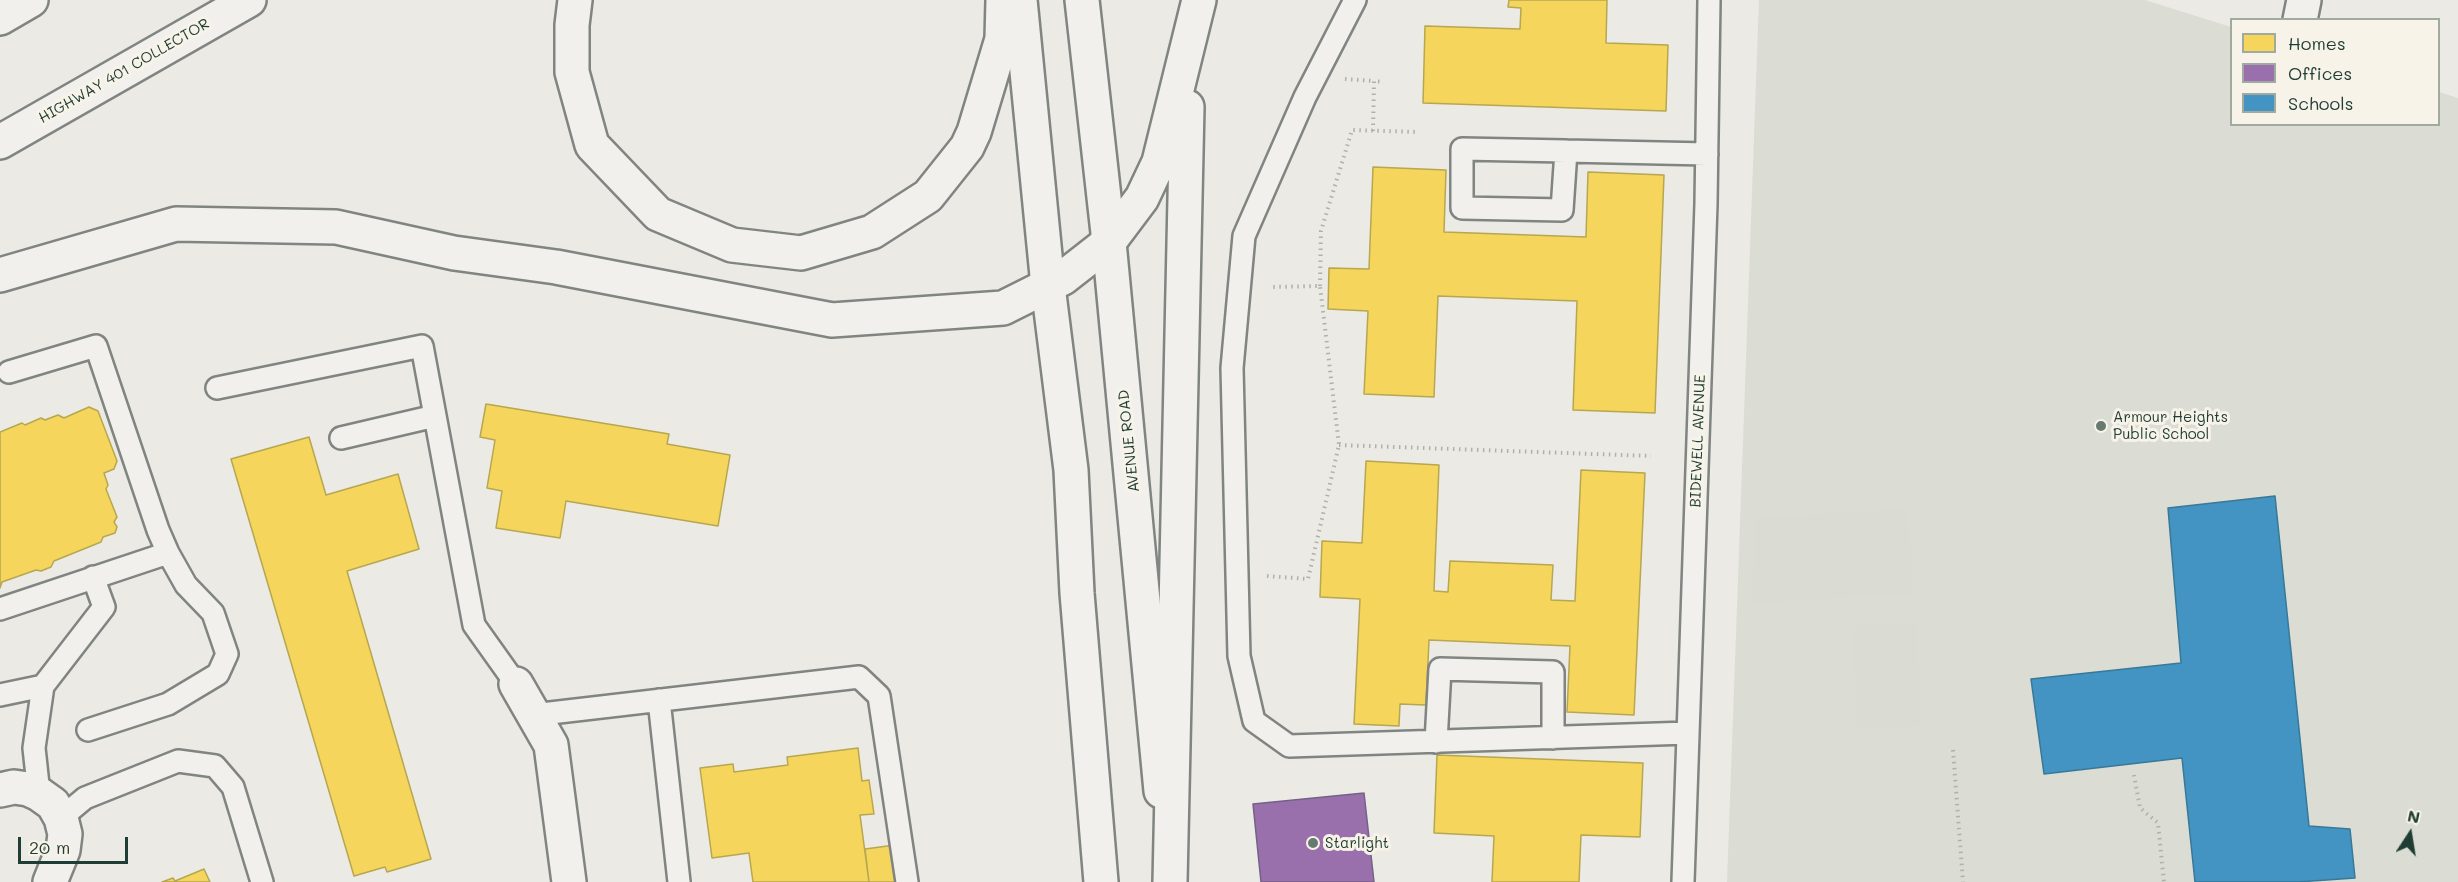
<!DOCTYPE html>
<style>
body{margin:0}
#map{position:relative;width:2458px;height:882px;overflow:hidden;background:#ebeae4;font-family:Mali,sans-serif}
canvas{display:block}
.legend{position:absolute;left:2230px;top:18px;width:210px;height:108px;box-sizing:border-box;background:#f7f3e8;border:2px solid #a1aaa0;margin:0;padding:8px 10px;list-style:none;font-size:18px;color:#1f3d34}
.legend li{display:flex;align-items:center;gap:12px;height:30px}
.legend b{width:30px;border:2px solid #a1aaa0}
.north{position:absolute;left:2380px;top:804px;width:60px;height:60px;-webkit-text-stroke:4px #f7f3e8;paint-order:stroke;rotate:12deg;font-size:16px;font-weight:700;line-height:24px;text-align:center;color:#1f3d34}
.north::after{content:'';display:block;margin:auto;width:21px;height:27px;background:#1f3d34;clip-path:polygon(50% 0,100% 100%,50% 72%,0 100%)}
.scale{position:absolute;left:18px;top:837px;width:110px;height:27px;box-sizing:border-box;border:3px solid #1f3d34;border-top:0;padding-left:8px;font-size:18px;line-height:21px;white-space:nowrap;color:#1f3d34;-webkit-text-stroke:4px #f7f3e8;paint-order:stroke}
</style>
<div id="map">
<canvas width="2458" height="882"></canvas>
<ul class="legend">
<li><b style="height:16px;background:#f6d55c"></b>Homes</li>
<li><b style="height:16px;background:#9970ab"></b>Offices</li>
<li><b style="height:16px;background:#4393c3"></b>Schools</li>
</ul>
<div class="north">N</div>
<div class="scale">20 m</div>
</div>
<script>
const context = document.querySelector('canvas').getContext('2d');
context.lineJoin = 'round';
function fill(path, color) {
  context.fillStyle = color;
  context.fill(path, 'evenodd');
}
function toPath(rows) {
  const path = new Path2D();
  for (const r of rows) {
    path.moveTo(r[0], r[1]);
    for (let i = 2; i < r.length; i += 2) path.lineTo(r[i], r[i + 1]);
  }
  return path;
}
function stroke(path, color, width, dash) {
  context.strokeStyle = color;
  context.lineWidth = width;
  context.lineCap = dash ? 'butt' : 'round';
  context.setLineDash(dash || []);
  context.stroke(path);
}
function drawText(font, color, halo, rows, align = 'center') {
  context.font = font + ' Mali,sans-serif';
  context.lineWidth = 6;
  context.setLineDash([]);
  context.textBaseline = 'middle';
  context.strokeStyle = halo;
  context.fillStyle = color;
  for (const [text, x, y, turn = 0] of rows) {
    context.save();
    context.translate(x, y);
    context.rotate((+turn || 0) * Math.PI / 180);
    context.textAlign = isNaN(turn) ? turn : align;
    if (halo) context.strokeText(text, 0, 0);
    context.fillText(text, 0, 0);
    context.restore();
  }
}
fill(toPath([
 [1759,0,2145,0,2231,27,2232,124,2438,124,2439,92,2458,98,2458,882,1727,882]
]), '#dbdcd3');
fill(toPath([
 [1908,509,1913,593,1753,603,1755,518],
 [1917,624,1920,726,1856,728,1854,626]
]), '#dadbd2');
const homes = toPath([
 [1509,0,1607,0,1606,43,1668,45,1666,111,1423,103,1425,26,1520,29,1521,8,1508,7,1509,0],
 [1373,167,1446,170,1444,232,1586,237,1588,172,1664,175,1655,413,1573,410,1577,301,1438,296,1434,397,1364,394,1368,311,1328,309,1329,268,1369,269,1373,167],
 [486,404,669,434,667,444,730,455,718,526,566,501,560,538,496,528,502,491,487,488,495,440,480,437,486,404],
 [89,407,98,411,117,461,114,469,104,473,108,485,106,489,117,517,114,522,117,527,115,533,103,537,101,542,54,561,51,567,41,571,36,570,2,582,0,588,0,432,22,423,25,425,41,418,45,420,58,415,64,418,89,407],
 [309,437,326,495,398,474,419,549,347,571,431,859,387,872,385,867,354,876,231,459,309,437],
 [1366,461,1439,465,1434,591,1448,592,1450,561,1553,565,1551,600,1575,601,1581,470,1645,473,1634,715,1567,712,1570,646,1429,640,1426,705,1400,704,1399,726,1354,724,1360,599,1320,597,1322,541,1362,543,1366,461],
 [858,748,862,781,869,780,874,814,860,815,869,882,753,882,749,853,712,858,700,768,733,764,734,772,788,765,787,757,858,748],
 [1437,755,1643,763,1640,837,1581,835,1579,882,1492,882,1494,836,1434,833,1437,755],
 [910,843,915,882,869,882,865,849,910,843],
 [204,869,210,882,162,882,173,878,175,881,204,869]
]);
fill(homes, '#f6d55c');
stroke(homes, '#b6a750', 1.5);
const offices = toPath([
 [1364,793,1374,882,1261,882,1253,804,1364,793]
]);
fill(offices, '#9970ab');
stroke(offices, '#746187', 1.5);
const schools = toPath([
 [2275,496,2309,826,2350,829,2355,878,2298,882,2195,882,2182,758,2044,774,2031,679,2181,663,2168,508,2275,496]
]);
fill(schools, '#4393c3');
stroke(schools, '#387998', 1.5);
const service = toPath([
 [1355,0,1305,97,1244,236,1232,368,1239,656,1254,721,1289,746,1688,733],
 [1566,151,1562,210,1462,208,1462,149,1566,151,1707,154],
 [9,372,96,346,158,530,168,553,186,585,213,613,227,654,218,674,168,704,88,730],
 [217,388,422,346,474,625,516,684],
 [341,438,435,416],
 [0,609,168,553],
 [0,695,43,686],
 [659,700,679,882],
 [533,715,859,677,879,696,907,882],
 [1436,742,1440,669,1553,672,1553,738],
 [39,794,34,748,43,686,104,607,93,577],
 [61,818,85,798,178,761,215,766,233,787,262,882],
 [1683,882,1706,204,1709,0]
]);
const minor = toPath([
 [2300,20,2304,0],
 [516,684,551,745,569,882],
 [0,790,14,787,28,789,39,794,53,804,61,818,65,834,63,850,50,882]
]);
const secondary = toPath([
 [1020,0,1048,286,1071,470,1077,593,1101,882],
 [1082,0,1109,242,1161,791]
]);
const motorway = toPath([
 [575,0,572,25,572,72,592,145,658,214,732,245,801,253,872,232,928,196,967,147,974,132,1002,39,1003,0],
 [0,18,31,0],
 [0,142,249,0],
 [0,275,176,224,336,227,454,253,556,267,832,320,1003,308,1063,278,1109,242,1142,198,1159,162,1199,0],
 [1170,882,1187,107]
]);
stroke(service, '#808581', 26);
stroke(minor, '#808581', 38);
stroke(secondary, '#808581', 38);
stroke(motorway, '#808581', 38);
stroke(toPath([
 [1345,79,1374,81],
 [1373,131,1374,81,1384,82],
 [1320,286,1321,231,1352,130,1418,132],
 [1339,445,1651,456],
 [1267,576,1308,579,1339,445,1320,286,1269,287],
 [1953,750,1963,882],
 [2134,775,2140,808,2158,823,2164,882]
]), '#afb1ad', 4, [1.5, 4.5]);
stroke(service, '#f1f0ec', 21);
stroke(minor, '#f1f0ec', 33);
stroke(secondary, '#f1f0ec', 33);
stroke(motorway, '#f1f0ec', 33);
for (const [x, y, r, color] of [
 [2101,426,6,"#667a72"],
 [1313,843,6,"#667a72"]
]) {
  const dot = new Path2D();
  dot.arc(x, y, r, 0, 2 * Math.PI);
  context.fillStyle = color;
  context.fill(dot);
  stroke(dot, '#f7f3e8', 2);
}
drawText('15px', '#1f3d34', '#f7f3e8', [
 ["HIGHWAY 401 COLLECTOR",124,71,-30],
 ["AVENUE ROAD",1129,441,-96],
 ["BIDEWELL AVENUE",1698,441,-88]
]);
drawText('15px', '#1f3d34', '#f7f3e8', [
 ["Armour Heights",2113,417],
 ["Public School",2113,434],
 ["Starlight",1325,843]
], 'left');
</script>
